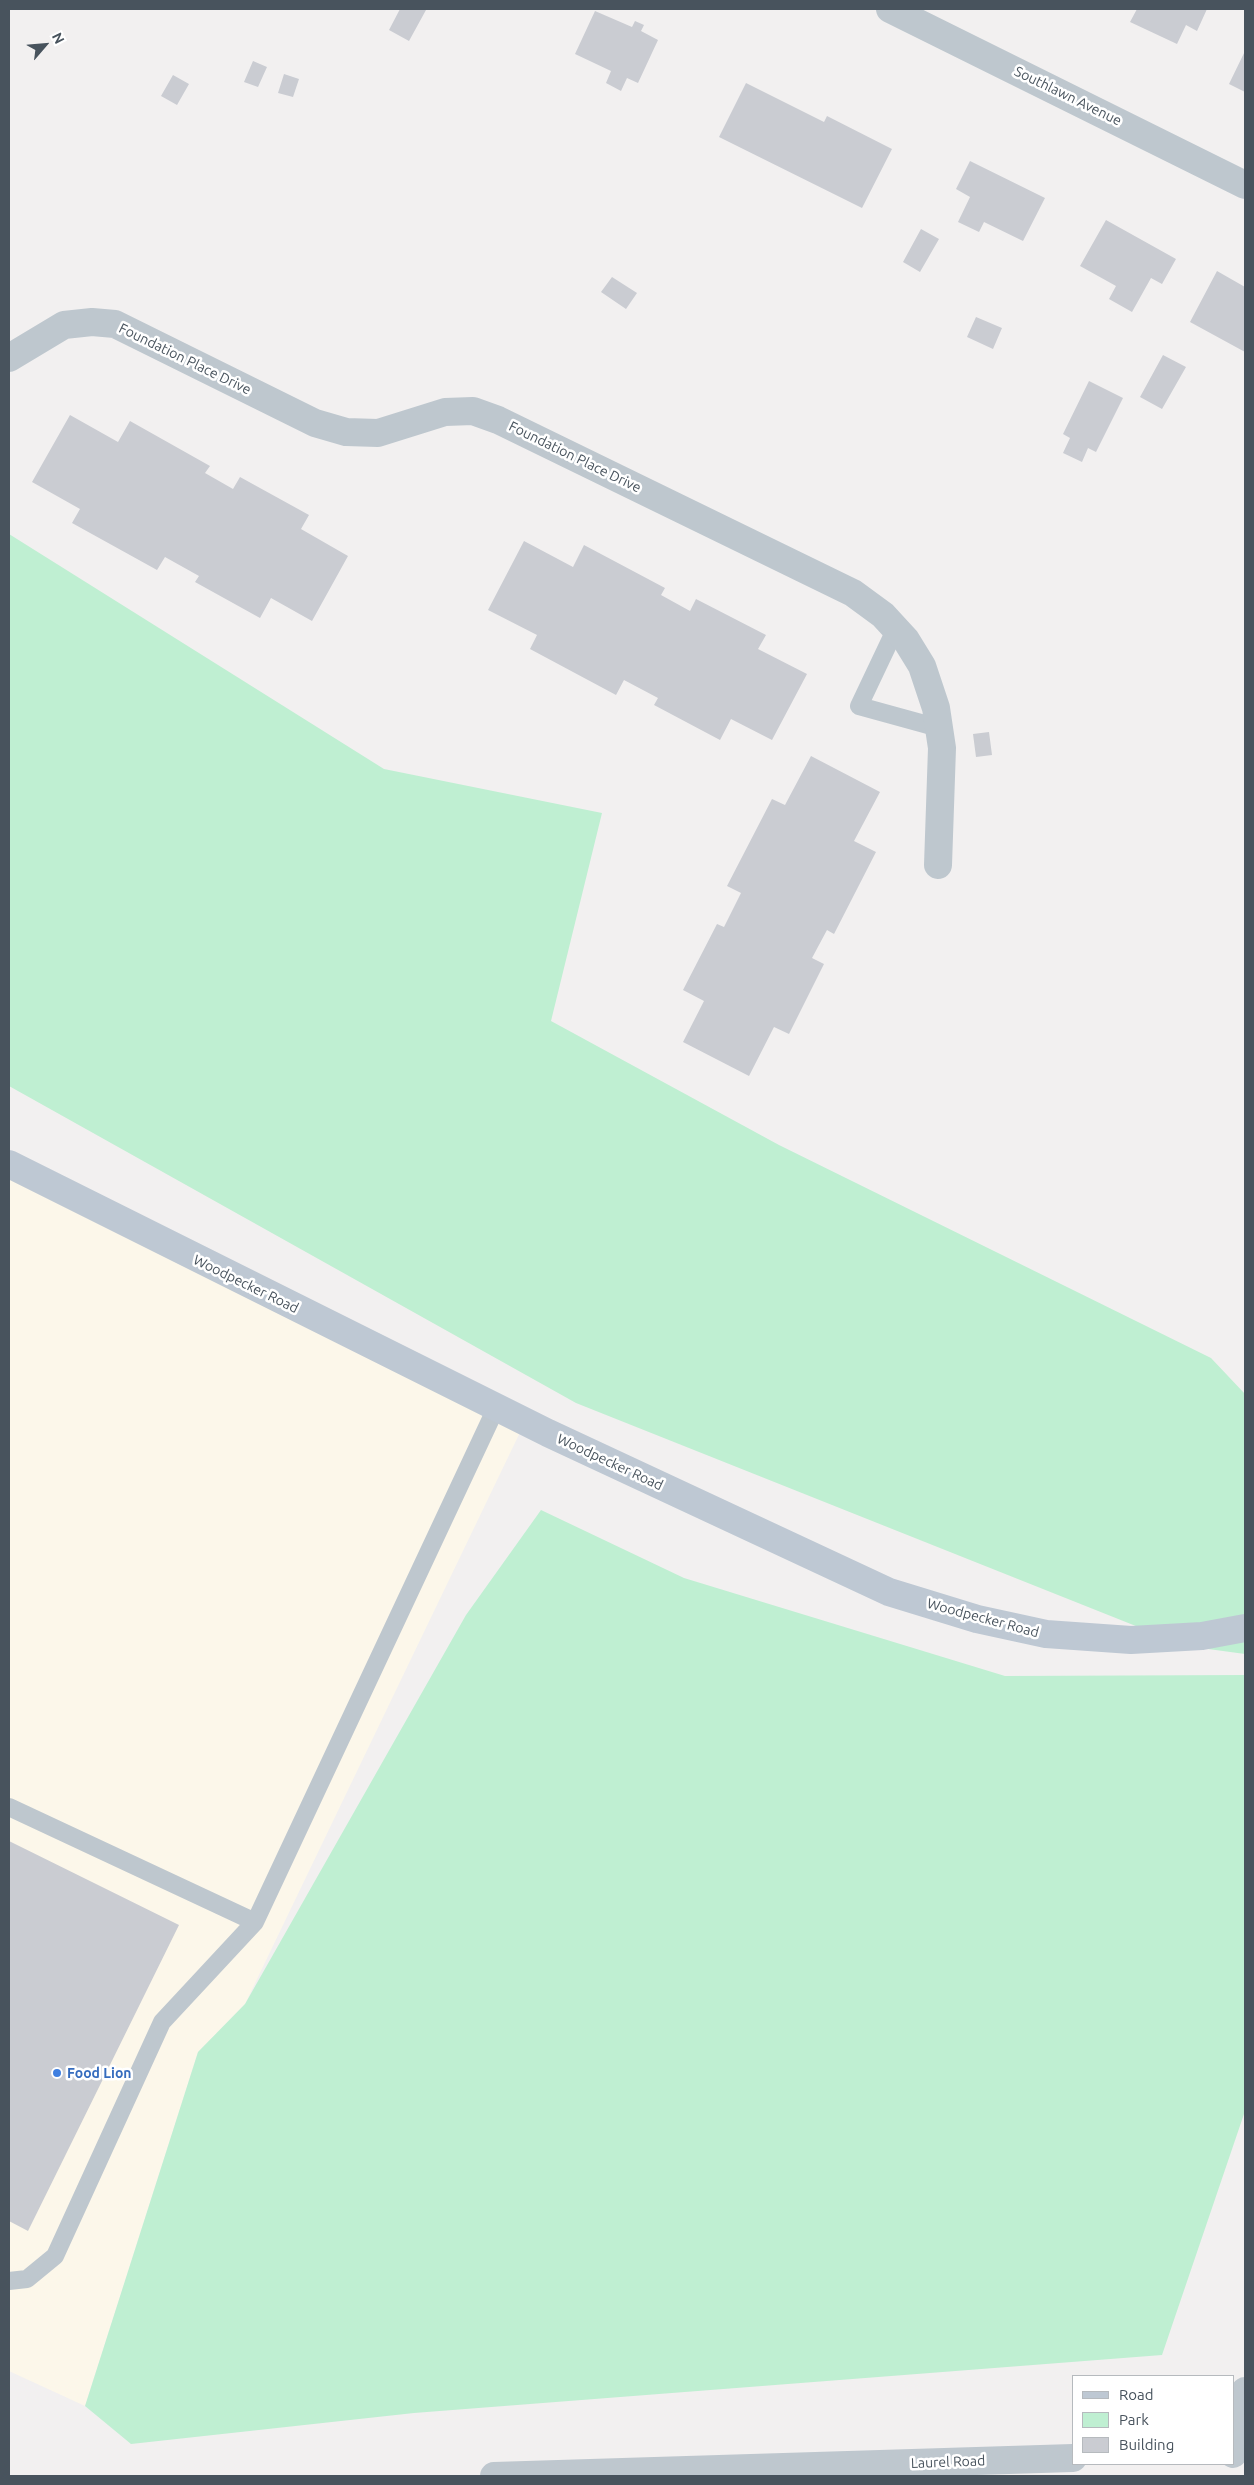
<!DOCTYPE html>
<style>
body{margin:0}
#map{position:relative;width:1254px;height:2485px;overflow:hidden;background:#f2f0f0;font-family:Ubuntu,sans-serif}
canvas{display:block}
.frame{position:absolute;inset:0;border:10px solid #48535d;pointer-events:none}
.legend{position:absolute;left:1072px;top:2375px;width:162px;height:90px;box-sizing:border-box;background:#fff;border:1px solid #b6babe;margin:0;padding:6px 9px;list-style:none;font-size:15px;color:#48535d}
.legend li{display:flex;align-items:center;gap:10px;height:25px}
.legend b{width:25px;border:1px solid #b6babe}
.north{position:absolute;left:20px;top:20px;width:50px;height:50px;-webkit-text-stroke:4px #fff;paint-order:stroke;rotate:63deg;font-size:14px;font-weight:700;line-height:20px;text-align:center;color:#48535d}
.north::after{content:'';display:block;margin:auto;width:18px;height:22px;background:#48535d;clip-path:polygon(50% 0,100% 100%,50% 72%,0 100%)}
</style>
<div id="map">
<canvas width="1254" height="2485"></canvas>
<div class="frame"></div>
<ul class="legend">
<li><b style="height:6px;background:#bec8d3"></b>Road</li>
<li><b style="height:14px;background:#bfefd2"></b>Park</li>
<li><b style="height:14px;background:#caccd2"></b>Building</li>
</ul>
<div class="north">N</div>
</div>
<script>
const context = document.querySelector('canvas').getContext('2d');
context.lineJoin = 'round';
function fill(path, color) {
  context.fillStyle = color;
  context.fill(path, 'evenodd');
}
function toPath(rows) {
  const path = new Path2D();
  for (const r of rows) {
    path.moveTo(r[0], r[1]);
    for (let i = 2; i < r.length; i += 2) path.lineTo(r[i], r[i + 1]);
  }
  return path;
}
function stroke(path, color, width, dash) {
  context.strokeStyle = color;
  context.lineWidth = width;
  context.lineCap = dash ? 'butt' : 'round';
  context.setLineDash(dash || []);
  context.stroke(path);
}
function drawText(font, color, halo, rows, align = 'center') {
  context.font = font + ' Ubuntu,sans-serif';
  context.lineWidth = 5;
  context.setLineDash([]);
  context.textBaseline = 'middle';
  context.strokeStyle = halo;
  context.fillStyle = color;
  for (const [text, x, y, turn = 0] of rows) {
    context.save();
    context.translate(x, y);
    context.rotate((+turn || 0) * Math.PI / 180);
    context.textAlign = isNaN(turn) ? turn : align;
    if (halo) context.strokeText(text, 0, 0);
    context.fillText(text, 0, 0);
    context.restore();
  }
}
fill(toPath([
 [9,1165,525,1422,245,2004,198,2052,85,2406,9,2371]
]), '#fcf7ea');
fill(toPath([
 [9,534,384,769,602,813,551,1021,779,1145,1211,1358,1245,1394,1245,1654,1186,1646,576,1403,9,1086],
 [541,1510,684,1578,1005,1676,1245,1675,1245,2111,1162,2355,414,2413,131,2444,85,2406,198,2052,245,2004,466,1615]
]), '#bfefd2');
fill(toPath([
 [400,9,426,10,409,41,389,30],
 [1137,9,1207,9,1197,31,1186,25,1177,44,1130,22],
 [595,11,632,27,635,21,644,25,641,31,658,40,638,83,627,78,621,91,606,83,611,71,575,54],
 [1245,51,1245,92,1229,84],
 [253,61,267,67,258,87,244,82],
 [284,74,299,79,293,97,278,93],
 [173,75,189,84,177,105,161,96],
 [746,83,824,122,827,116,892,149,862,208,719,137],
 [970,161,1045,198,1023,241,984,222,979,232,958,222,970,197,956,189],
 [1106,220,1176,259,1162,284,1151,278,1132,312,1109,299,1116,286,1080,266],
 [921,229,939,239,920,272,903,262],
 [1217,271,1245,287,1245,352,1190,322],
 [612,277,637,293,626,309,601,292],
 [976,317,1002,328,993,349,967,337],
 [1163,355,1186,367,1162,409,1140,397],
 [1089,381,1123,398,1096,452,1088,448,1082,462,1063,453,1070,438,1063,434],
 [70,415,118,442,130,421,210,466,205,473,233,489,240,477,309,515,301,529,348,556,312,621,271,598,260,618,195,582,199,576,165,557,157,570,72,523,80,509,32,482],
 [524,541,573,567,584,545,665,588,661,595,690,611,696,599,766,635,758,649,807,674,772,740,731,719,720,740,654,705,658,698,624,680,616,695,530,649,537,635,488,610],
 [989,732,992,755,976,757,973,734],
 [811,756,880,792,854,841,876,852,834,934,827,930,812,958,824,964,789,1034,774,1027,749,1076,683,1042,704,1001,683,990,717,924,724,927,741,893,727,886,772,799,785,805],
 [9,1841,179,1925,28,2231,9,2221]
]), '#caccd2');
stroke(toPath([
 [896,628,859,706,939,728],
 [9,1807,255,1922],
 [9,2281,27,2279,55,2256,162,2022,255,1922,496,1408]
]), '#bec7ce', 18);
stroke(toPath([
 [890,9,1245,185],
 [9,358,64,325,92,322,115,324,315,423,346,432,378,433,445,412,473,411,498,420,853,593,883,615,906,640,922,666,936,708,942,748,938,865],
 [1233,2454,1245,2391],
 [494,2476,1073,2458]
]), '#bec7ce', 28);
stroke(toPath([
 [9,1164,548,1433,889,1592,977,1619,1046,1634,1131,1640,1202,1636,1245,1628]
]), '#bec8d3', 28);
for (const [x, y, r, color] of [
 [57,2073,5,"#3f7fe0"]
]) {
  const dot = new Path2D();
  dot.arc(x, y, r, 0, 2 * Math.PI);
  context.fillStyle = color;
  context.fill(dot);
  stroke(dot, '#fff', 2);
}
drawText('14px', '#48535d', '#fff', [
 ["Southlawn Avenue",1068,96,26],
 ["Foundation Place Drive",185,359,26],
 ["Foundation Place Drive",575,457,26],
 ["Woodpecker Road",246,1284,26],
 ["Woodpecker Road",610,1462,25],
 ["Woodpecker Road",983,1618,15],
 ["Laurel Road",948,2462,-2]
]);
drawText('bold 14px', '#366cbe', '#fff', [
 ["Food Lion",67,2073]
], 'left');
</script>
